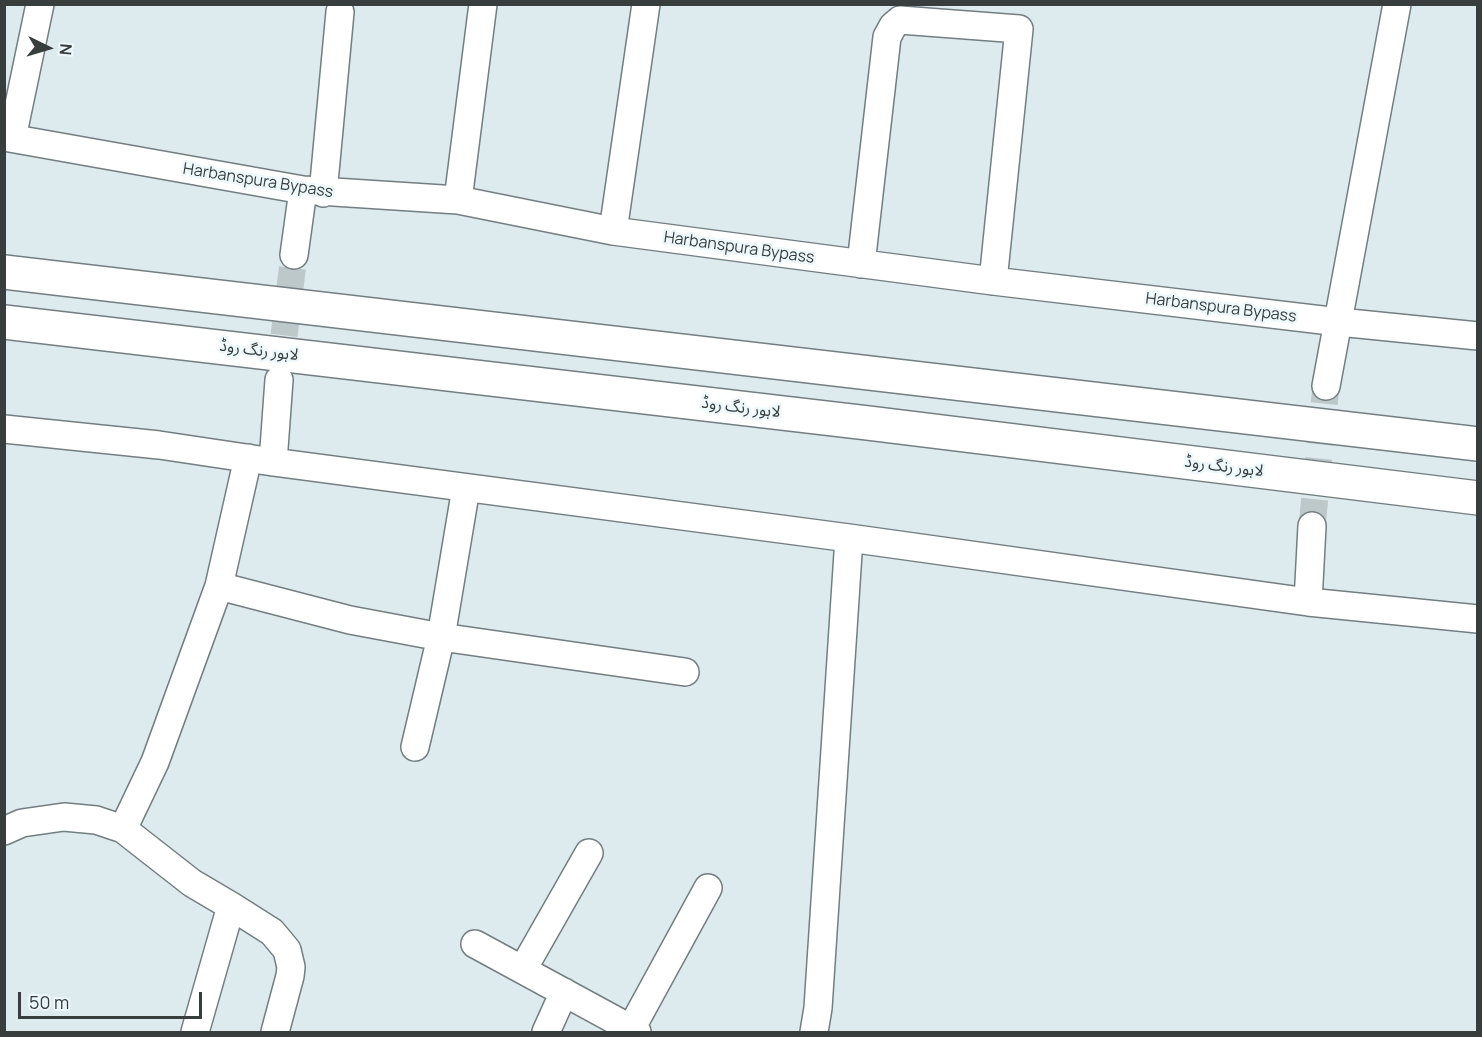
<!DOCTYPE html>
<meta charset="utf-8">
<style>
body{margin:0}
#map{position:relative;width:1482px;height:1037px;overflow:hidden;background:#deebee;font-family:Manrope,sans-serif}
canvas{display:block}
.frame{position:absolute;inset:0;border:6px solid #383d3e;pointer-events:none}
.north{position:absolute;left:18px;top:18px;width:60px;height:60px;-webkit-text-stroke:4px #ecf8fc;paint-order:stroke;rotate:95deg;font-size:16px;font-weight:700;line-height:24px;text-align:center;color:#383d3e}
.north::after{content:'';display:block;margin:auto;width:21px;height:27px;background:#383d3e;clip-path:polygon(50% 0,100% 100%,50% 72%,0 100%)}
.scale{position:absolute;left:18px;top:992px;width:184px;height:27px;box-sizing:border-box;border:3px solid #383d3e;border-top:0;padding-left:8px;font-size:18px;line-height:21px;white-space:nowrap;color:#383d3e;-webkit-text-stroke:4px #ecf8fc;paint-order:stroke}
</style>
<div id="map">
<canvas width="1482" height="1037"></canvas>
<div class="frame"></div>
<div class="north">N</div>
<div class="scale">50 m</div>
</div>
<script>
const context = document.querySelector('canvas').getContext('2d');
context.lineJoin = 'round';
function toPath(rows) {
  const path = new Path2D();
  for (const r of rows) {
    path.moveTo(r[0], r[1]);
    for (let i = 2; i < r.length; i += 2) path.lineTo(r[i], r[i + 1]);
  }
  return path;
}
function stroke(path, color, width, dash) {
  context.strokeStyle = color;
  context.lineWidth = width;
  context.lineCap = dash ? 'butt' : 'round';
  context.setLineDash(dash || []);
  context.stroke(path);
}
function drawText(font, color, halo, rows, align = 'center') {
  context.font = font + ' Manrope,"Noto Sans Arabic",sans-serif';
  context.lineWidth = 5;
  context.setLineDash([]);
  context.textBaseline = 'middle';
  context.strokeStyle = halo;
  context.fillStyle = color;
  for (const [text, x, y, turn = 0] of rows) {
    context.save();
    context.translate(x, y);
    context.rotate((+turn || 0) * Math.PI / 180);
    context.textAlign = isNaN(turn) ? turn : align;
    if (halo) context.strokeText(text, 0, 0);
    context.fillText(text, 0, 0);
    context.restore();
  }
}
stroke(toPath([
 [279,376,294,255],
 [1312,526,1326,386]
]), '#bdc8cb', 27, [27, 14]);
const minor = toPath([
 [4,137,303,190,458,200,613,231,993,281,1339,322,1478,336],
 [12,138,40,4],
 [323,193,340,12],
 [458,200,483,4],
 [613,231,646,4],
 [294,255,303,190],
 [861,264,887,37,893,26,900,20,1019,29,993,281],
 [1326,386,1397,4],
 [4,429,159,445,273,462,849,538,1308,602,1478,619],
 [273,462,279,380],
 [219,586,350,620,441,637,685,672],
 [1308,602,1312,526],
 [415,747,441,637,466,488],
 [123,829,192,883,231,906,195,1032],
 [4,831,22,823,64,817,96,820,123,829,155,762,219,586,248,458],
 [231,906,272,932,287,950,291,967,290,976,275,1032],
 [475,944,637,1032],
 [523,969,589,853],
 [631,1029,708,888],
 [546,1032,564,992],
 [814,1032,818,1008,849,538]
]);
const highway = toPath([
 [4,272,1478,444],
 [4,322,868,423,1478,498]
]);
stroke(minor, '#727e81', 30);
stroke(highway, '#727e81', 36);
stroke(minor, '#fff', 27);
stroke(highway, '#fff', 33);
drawText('16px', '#383d3e', '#ecf8fc', [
 ["Harbanspura Bypass",258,181,9],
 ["Harbanspura Bypass",739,248,8],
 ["Harbanspura Bypass",1221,308,7],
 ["لاہور رنگ روڈ",259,351,7],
 ["لاہور رنگ روڈ",741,408,7],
 ["لاہور رنگ روڈ",1224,467,7]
]);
</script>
